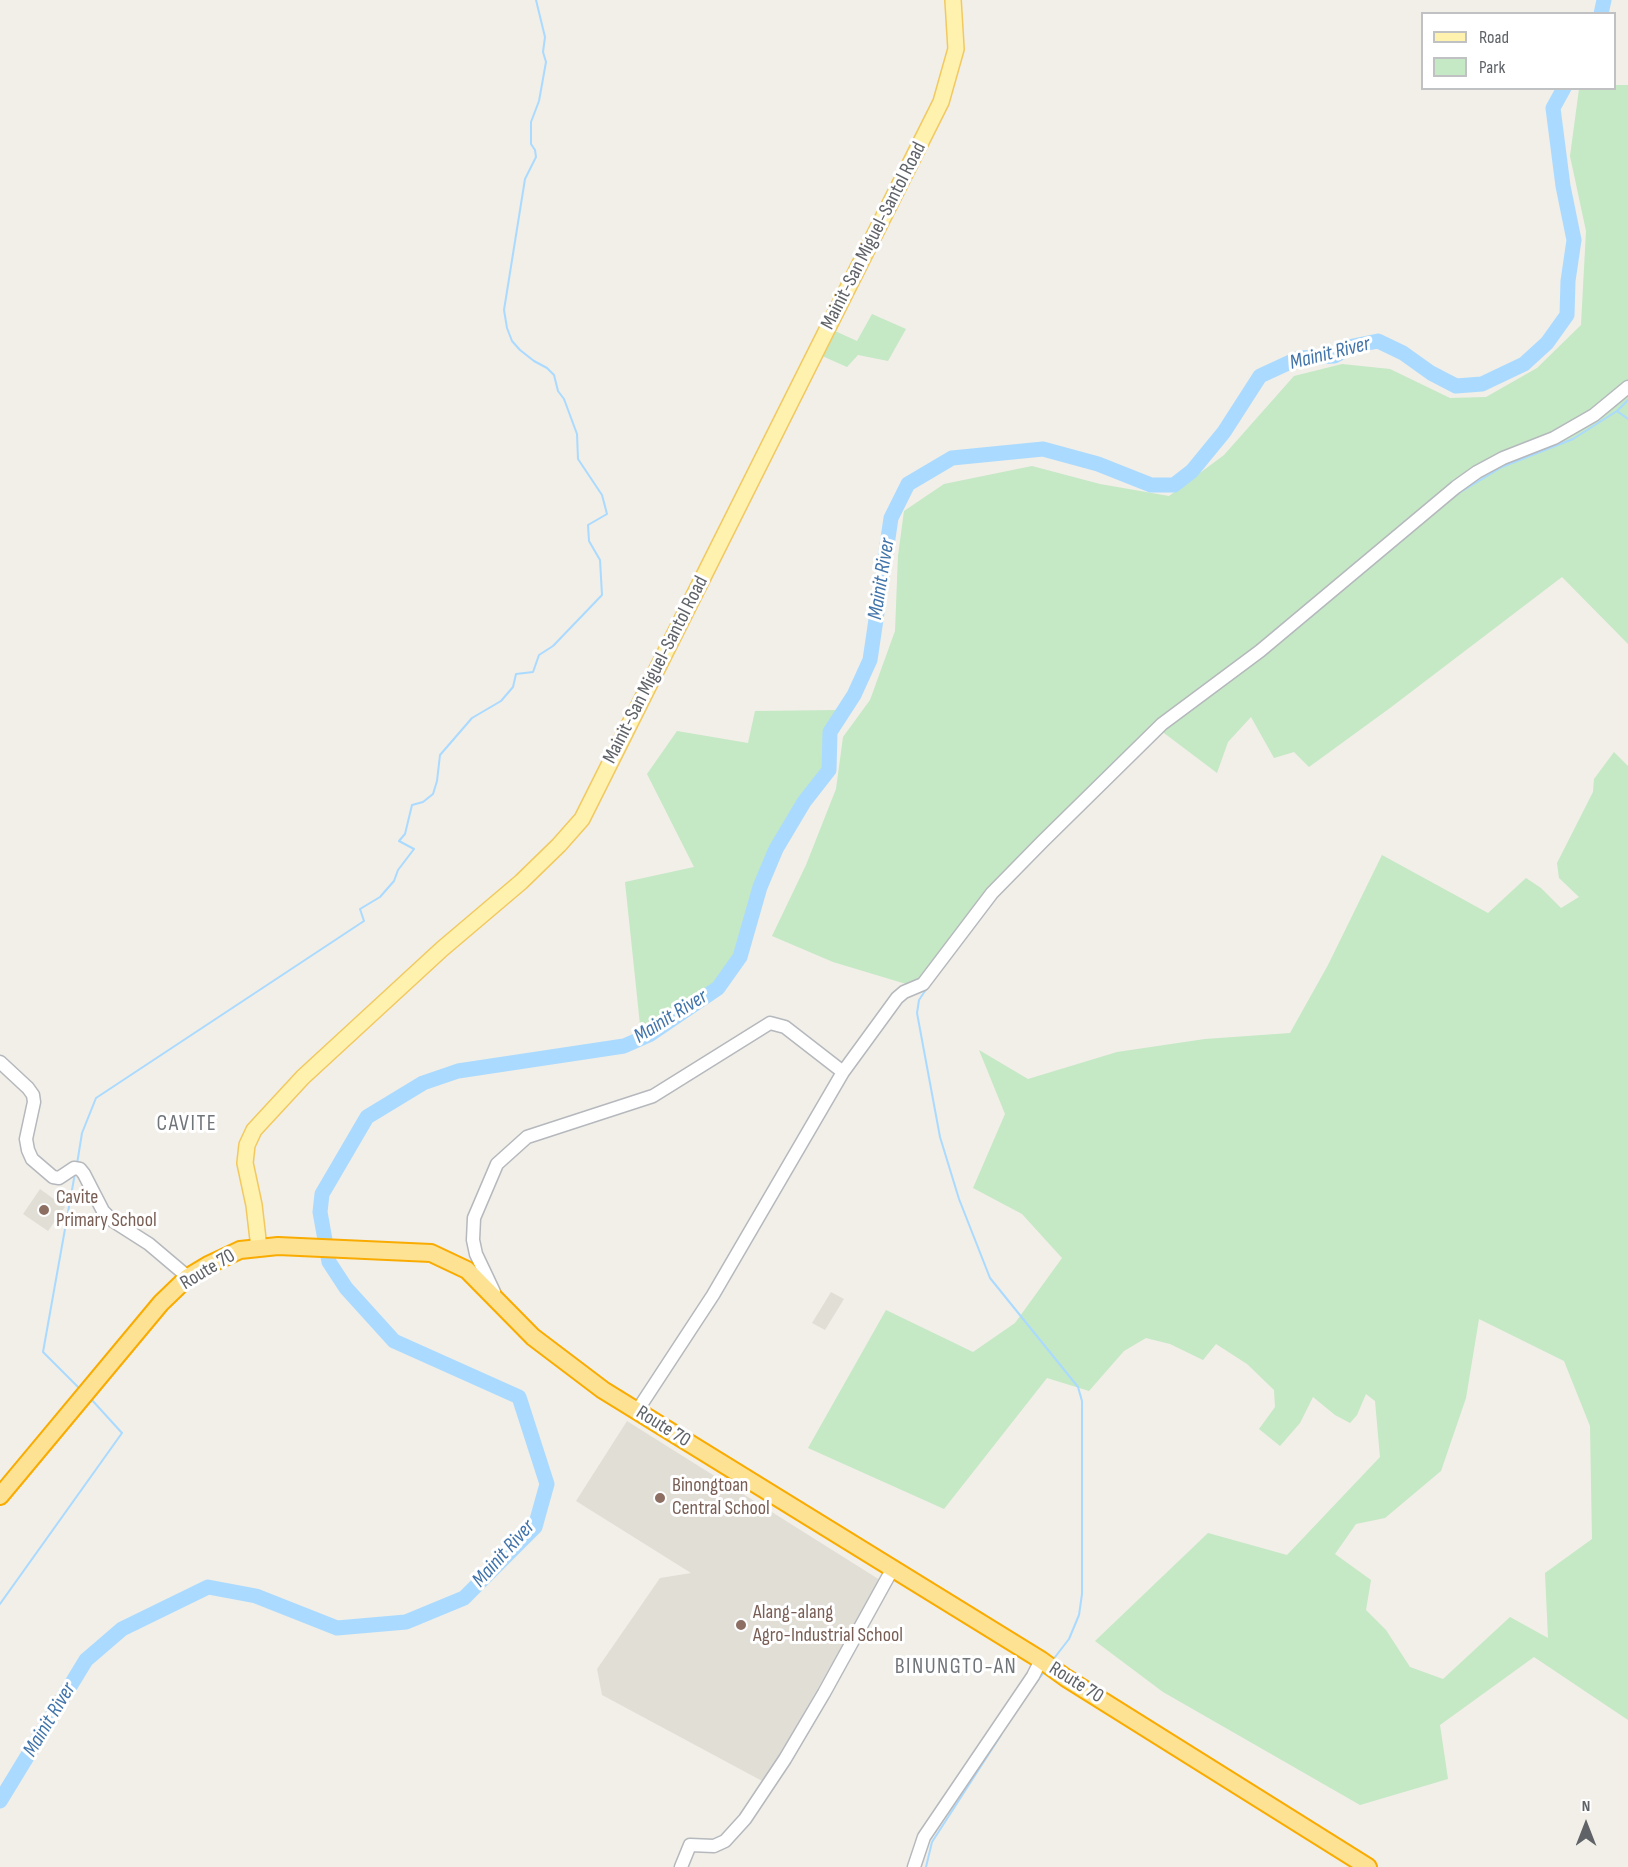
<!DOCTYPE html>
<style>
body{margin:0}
#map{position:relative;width:1628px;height:1867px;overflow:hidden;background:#f1efe8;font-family:"Sofia Sans Condensed",sans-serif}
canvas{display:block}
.legend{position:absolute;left:1421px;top:12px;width:195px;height:78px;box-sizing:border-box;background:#fff;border:2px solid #bfc1c3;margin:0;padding:8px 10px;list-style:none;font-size:18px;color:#5f6368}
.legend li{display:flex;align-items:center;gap:12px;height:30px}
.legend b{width:30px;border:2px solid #bfc1c3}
.north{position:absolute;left:1556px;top:1795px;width:60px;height:60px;-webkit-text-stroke:4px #fff;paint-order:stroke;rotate:0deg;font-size:16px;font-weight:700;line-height:24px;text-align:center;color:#5f6368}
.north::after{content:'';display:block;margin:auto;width:21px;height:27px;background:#5f6368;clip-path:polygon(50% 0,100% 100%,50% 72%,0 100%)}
</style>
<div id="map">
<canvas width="1628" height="1867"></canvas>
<ul class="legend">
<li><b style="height:8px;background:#fff2af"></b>Road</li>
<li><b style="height:16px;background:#c5e8c5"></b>Park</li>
</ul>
<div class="north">N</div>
</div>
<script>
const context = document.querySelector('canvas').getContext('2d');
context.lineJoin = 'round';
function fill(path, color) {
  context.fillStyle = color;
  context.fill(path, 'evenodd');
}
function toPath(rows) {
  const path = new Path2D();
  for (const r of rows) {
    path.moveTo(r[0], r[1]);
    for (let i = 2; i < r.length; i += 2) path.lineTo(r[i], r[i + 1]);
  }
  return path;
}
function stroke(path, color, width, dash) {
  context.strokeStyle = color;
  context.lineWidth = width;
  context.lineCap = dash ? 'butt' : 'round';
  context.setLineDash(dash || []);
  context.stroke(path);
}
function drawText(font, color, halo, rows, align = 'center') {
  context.font = font + ' "Sofia Sans Condensed",sans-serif';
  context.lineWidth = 6;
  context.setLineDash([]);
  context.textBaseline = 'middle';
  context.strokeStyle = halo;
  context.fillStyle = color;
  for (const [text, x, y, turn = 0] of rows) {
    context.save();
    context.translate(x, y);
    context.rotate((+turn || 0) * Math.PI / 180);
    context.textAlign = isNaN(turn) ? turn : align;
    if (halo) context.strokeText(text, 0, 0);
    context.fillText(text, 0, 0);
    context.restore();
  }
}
fill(toPath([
 [40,1189,65,1207,48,1231,23,1214],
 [831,1292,844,1299,825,1330,812,1323],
 [627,1421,880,1580,764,1782,602,1695,597,1669,660,1578,691,1573,576,1501]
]), '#e1ded6');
fill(toPath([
 [1615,85,1628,85,1628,644,1562,577,1390,708,1309,767,1294,752,1274,758,1251,717,1228,742,1217,773,1160,730,994,895,928,967,926,990,833,962,772,936,806,865,836,789,843,737,870,700,895,631,898,556,904,511,944,484,1032,466,1100,484,1169,496,1224,455,1294,376,1342,364,1390,369,1450,398,1486,397,1537,368,1581,325,1586,231,1570,156,1579,89,1614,88],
 [872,314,906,329,888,361,858,355,847,367,820,355,835,331,857,341],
 [839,710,831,732,829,770,801,808,764,878,740,957,718,988,658,1028,641,1034,625,882,694,867,647,774,677,731,748,743,755,711],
 [1614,752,1628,766,1628,1720,1534,1657,1440,1725,1448,1779,1360,1805,1163,1692,1095,1641,1208,1533,1287,1555,1380,1457,1375,1401,1366,1394,1357,1415,1350,1423,1335,1415,1313,1397,1300,1423,1280,1446,1259,1429,1275,1407,1274,1390,1247,1364,1216,1344,1203,1360,1170,1344,1146,1338,1124,1351,1089,1391,1047,1378,944,1509,808,1448,886,1310,973,1352,1015,1323,1062,1258,1022,1214,973,1188,1005,1114,979,1050,1028,1079,1117,1052,1205,1039,1290,1033,1328,965,1382,855,1488,913,1526,878,1541,888,1561,908,1579,897,1559,878,1557,863,1593,792,1594,779],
 [1479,1319,1564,1361,1590,1426,1592,1539,1545,1573,1548,1638,1510,1617,1443,1679,1410,1667,1386,1630,1366,1610,1371,1580,1335,1554,1356,1524,1385,1518,1441,1471,1466,1398]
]), '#c5e8c5');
stroke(toPath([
 [1617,411,1628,419],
 [1446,503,1459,493,1502,467,1573,439,1617,411,1628,400],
 [1298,627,1407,536],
 [927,988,919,1000,917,1013,940,1137,959,1199,990,1278,1078,1387,1082,1401,1082,1594,1079,1615,1069,1639,1052,1661],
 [77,1164,82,1133,96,1098,364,921,360,909,380,897,394,881,398,870,414,849,399,841,405,834,412,805,423,802,433,794,437,781,440,755,472,718,501,701,513,687,516,674,533,672,539,655,553,646,602,595,600,560,589,541,588,525,607,514,602,495,578,459,577,434,564,399,558,391,554,375,547,368,534,361,520,350,512,341,507,328,504,310,525,179,536,157,535,150,531,144,531,122,539,101,546,62,543,52,545,37,536,0],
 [75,1173,43,1352,80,1389],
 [0,1604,122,1433,91,1399],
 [1034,1685,1045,1671],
 [926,1867,932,1842,1001,1735]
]), '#aadaff', 2);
stroke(toPath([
 [1601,14,1604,0],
 [0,1801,86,1660,122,1629,208,1587,256,1596,337,1628,406,1622,464,1598,535,1527,547,1484,519,1397,394,1341,346,1288,329,1262,320,1212,322,1194,367,1117,423,1083,458,1071,624,1046,649,1035,718,988,740,957,760,887,776,849,804,802,829,770,830,732,854,695,870,660,891,518,908,484,952,458,1043,449,1098,464,1151,485,1174,485,1192,471,1224,432,1260,376,1299,358,1334,356,1353,346,1378,341,1403,353,1431,373,1456,386,1482,384,1524,364,1547,343,1567,315,1568,281,1574,240,1563,186,1553,108,1564,88]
]), '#aadaff', 15);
const minor = toPath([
 [0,1062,28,1088,33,1095,34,1102,26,1139,28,1150,32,1159,53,1177,59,1178,74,1168,80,1169,84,1174,103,1211,113,1221,149,1244,188,1277],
 [494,1292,476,1254,473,1240,474,1218,497,1164,527,1137,653,1096,770,1023,785,1027,843,1072],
 [637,1411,713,1295,843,1072,897,998,904,992,923,984,992,893,1043,841,1162,724,1260,651,1456,487,1477,472,1503,458,1554,438,1594,415,1628,387],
 [681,1867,690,1845,714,1846,725,1841,745,1819,785,1759,824,1693,893,1568],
 [914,1867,924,1837,1033,1676,1041,1660]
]);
const major = toPath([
 [259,1248,254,1205,245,1163,247,1145,254,1130,303,1077,442,949,521,882,559,845,582,819,941,102,956,49,953,0]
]);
const highway = toPath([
 [0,1496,161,1303,188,1277,208,1265,240,1250,278,1246,431,1253,467,1270,533,1337,603,1390,1041,1660,1066,1678,1368,1867]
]);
stroke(minor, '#b5b8bc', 15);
stroke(major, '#f2c960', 18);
stroke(highway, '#f9ab00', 20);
stroke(minor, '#fff', 12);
stroke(major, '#fff2af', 15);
stroke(highway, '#fde293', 16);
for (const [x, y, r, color] of [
 [44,1210,6,"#8d6e63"],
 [660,1498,6,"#8d6e63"],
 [741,1625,6,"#8d6e63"]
]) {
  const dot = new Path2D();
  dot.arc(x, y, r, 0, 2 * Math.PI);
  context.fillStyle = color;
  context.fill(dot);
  stroke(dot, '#fff', 2);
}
drawText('20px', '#5f6368', '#fff', [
 ["Mainit-San Miguel-Santol Road",874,236,-63],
 ["Mainit-San Miguel-Santol Road",656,670,-63],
 ["Route 70",208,1270,-31],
 ["Route 70",663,1427,32],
 ["Route 70",1076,1683,32]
]);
drawText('20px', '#785e54', '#fff', [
 ["Cavite",56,1198],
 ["Primary School",56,1221],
 ["Binongtoan",672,1486],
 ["Central School",672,1509],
 ["Alang-alang",753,1613],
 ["Agro-Industrial School",753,1636]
], 'left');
drawText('italic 21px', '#4174aa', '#fff', [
 ["Mainit River",1330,354,-14],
 ["Mainit River",882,579,-81],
 ["Mainit River",671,1017,-32],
 ["Mainit River",504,1554,-48],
 ["Mainit River",50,1720,-59]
]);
context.letterSpacing = '1.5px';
drawText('22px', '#70757a', '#fff', [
 ["CAVITE",187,1124],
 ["BINUNGTO-AN",956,1667]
]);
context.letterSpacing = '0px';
</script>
